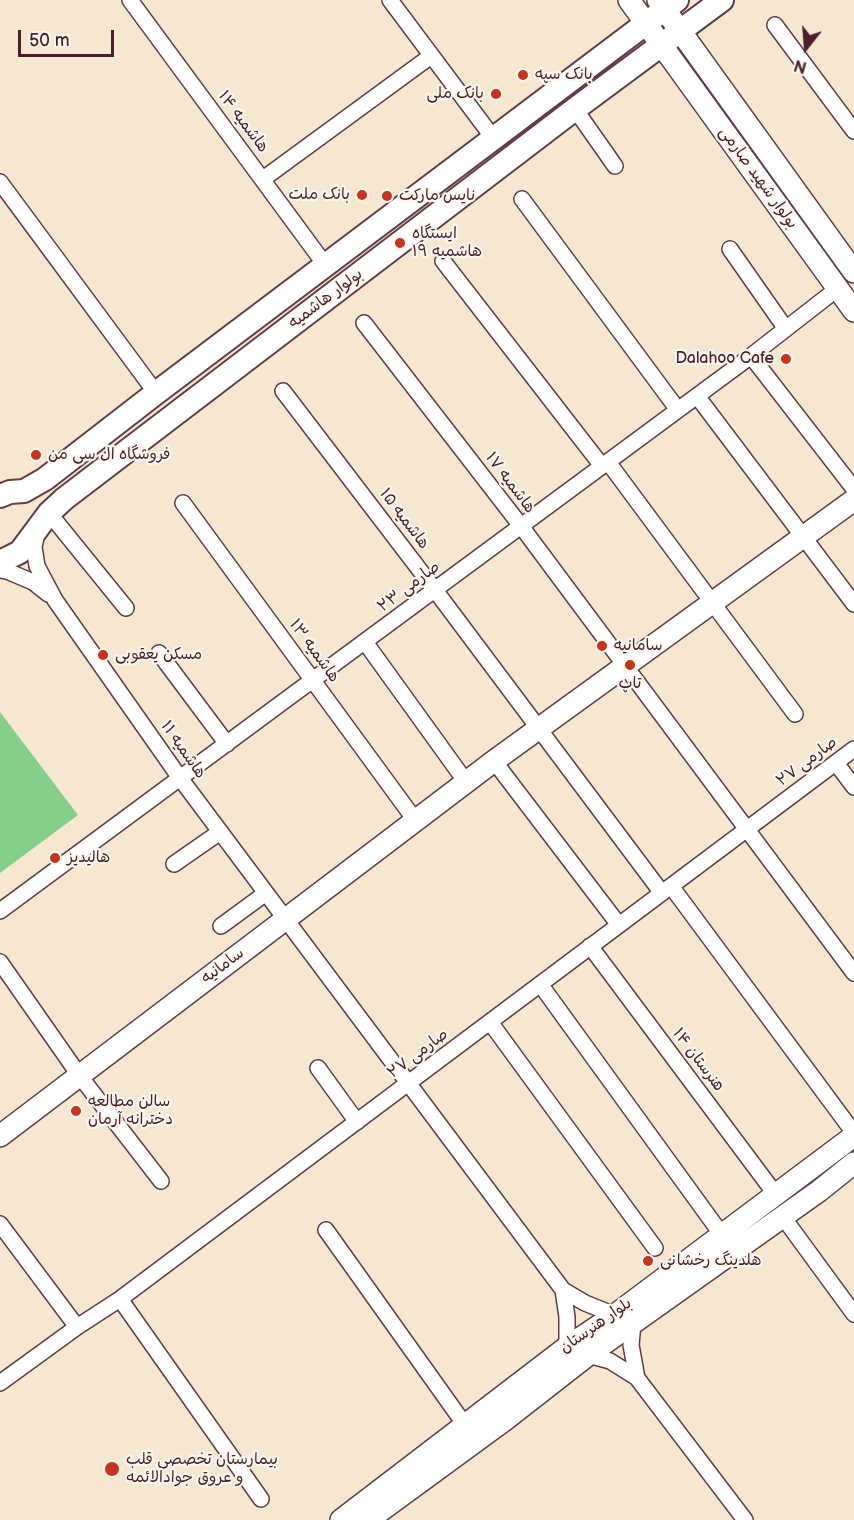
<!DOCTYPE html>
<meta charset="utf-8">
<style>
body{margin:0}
#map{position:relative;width:854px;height:1520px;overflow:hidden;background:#f6e7d1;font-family:"Balsamiq Sans",sans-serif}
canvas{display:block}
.north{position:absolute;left:776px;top:18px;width:60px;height:60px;-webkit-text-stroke:4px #fbf7ec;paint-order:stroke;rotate:197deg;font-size:16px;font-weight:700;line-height:24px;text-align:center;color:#4a1f2b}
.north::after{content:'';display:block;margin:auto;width:21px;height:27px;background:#4a1f2b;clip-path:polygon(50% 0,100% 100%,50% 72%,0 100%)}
.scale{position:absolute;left:18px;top:30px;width:96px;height:27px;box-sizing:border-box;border:3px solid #4a1f2b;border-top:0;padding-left:8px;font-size:18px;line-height:21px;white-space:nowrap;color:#4a1f2b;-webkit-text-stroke:4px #fbf7ec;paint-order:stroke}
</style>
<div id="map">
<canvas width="854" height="1520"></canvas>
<div class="north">N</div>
<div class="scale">50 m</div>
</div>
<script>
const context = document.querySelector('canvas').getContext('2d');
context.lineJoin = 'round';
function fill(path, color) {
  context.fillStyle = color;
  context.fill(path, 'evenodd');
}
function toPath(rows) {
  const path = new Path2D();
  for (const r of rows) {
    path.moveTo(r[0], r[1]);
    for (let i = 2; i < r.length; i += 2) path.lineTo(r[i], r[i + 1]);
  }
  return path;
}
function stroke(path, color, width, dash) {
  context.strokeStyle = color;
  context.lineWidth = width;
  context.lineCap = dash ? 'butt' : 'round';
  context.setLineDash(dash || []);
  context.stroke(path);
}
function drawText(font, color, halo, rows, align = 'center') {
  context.font = font + ' "Balsamiq Sans","Playpen Sans Arabic",sans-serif';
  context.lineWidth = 4.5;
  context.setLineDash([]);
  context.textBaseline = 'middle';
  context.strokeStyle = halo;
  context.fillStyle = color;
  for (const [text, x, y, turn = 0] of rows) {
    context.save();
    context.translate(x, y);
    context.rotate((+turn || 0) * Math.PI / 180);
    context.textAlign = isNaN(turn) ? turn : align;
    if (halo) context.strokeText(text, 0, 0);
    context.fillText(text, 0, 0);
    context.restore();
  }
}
fill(toPath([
 [0,712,78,815,0,873]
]), '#86cf8b');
const street = toPath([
 [130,0,326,266],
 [390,0,494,139],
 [775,25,854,131],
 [575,109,615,166],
 [263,179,431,56],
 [0,182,156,393],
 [522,199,678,410],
 [730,249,786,329],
 [443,261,602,466],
 [364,323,521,526,854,973],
 [751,356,854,489],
 [283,391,435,590,662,893],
 [697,396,854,604],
 [608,462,795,714],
 [183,503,415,820],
 [49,513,126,608],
 [37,533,34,547,37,566,55,600,180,778,563,1290,585,1303,615,1315],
 [0,570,7,571,33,582,48,594],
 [365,642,466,782],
 [159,653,227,744],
 [494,761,619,925],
 [836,763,854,787],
 [174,864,220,832],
 [671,886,854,1133],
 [0,911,751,356,837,289],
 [221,926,266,893],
 [590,946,776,1195],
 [0,962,79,1075,161,1181],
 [540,984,722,1235],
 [490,1022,655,1248],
 [318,1068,357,1122],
 [783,1217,854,1314],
 [0,1224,77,1327],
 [326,1230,465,1425],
 [563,1290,567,1317,567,1347],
 [120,1299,261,1499],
 [633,1323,631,1345,637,1378],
 [588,1355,610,1361,637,1378,745,1520],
 [0,1383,77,1327,120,1299,854,749]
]);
const secondary = toPath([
 [629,0,854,311],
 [658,0,854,272],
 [0,1136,494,761,854,500],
 [341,1520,567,1347,615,1315,854,1136],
 [368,1520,506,1419,588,1355,819,1191,854,1163]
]);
const primary = toPath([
 [0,496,10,492,24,491,45,479,156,393,677,0],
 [0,562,20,552,49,513,64,499,575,109,722,0]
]);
stroke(street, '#643d44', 18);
stroke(secondary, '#643d44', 24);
stroke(primary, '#643d44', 26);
stroke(street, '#fff', 15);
stroke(secondary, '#fff', 21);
stroke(primary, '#fff', 22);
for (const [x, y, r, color] of [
 [523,75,6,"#c8321e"],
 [496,94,6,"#c8321e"],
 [362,195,6,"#c8321e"],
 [387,196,6,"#c8321e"],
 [400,243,6,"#c8321e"],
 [786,359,6,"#c8321e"],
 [36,455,6,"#c8321e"],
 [602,646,6,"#c8321e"],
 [103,655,6,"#c8321e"],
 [630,665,6,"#c8321e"],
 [55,858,6,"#c8321e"],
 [76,1111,6,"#c8321e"],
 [648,1261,6,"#c8321e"],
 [112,1469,8,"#c8321e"]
]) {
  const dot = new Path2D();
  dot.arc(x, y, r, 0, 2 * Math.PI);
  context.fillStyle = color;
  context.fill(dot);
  stroke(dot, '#fbf7ec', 2);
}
drawText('16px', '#4a1f2b', '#fbf7ec', [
 ["بانک سپه",535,75],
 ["بانک ملی",484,94,"right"],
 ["بانک ملت",350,195,"right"],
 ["نایس مارکت",399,196],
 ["ایستگاه",412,234],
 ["هاشمیه ۱۹",412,252],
 ["Dalahoo Cafe",774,359,"right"],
 ["فروشگاه ال سی من",48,455],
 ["سامانیه",614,646],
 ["مسکن یعقوبی",115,655],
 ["تاپ",630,684,"center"],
 ["هالیدیز",67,858],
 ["سالن مطالعه",88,1102],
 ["دخترانه آرمان",88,1120],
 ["هلدینگ رخشانی",660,1261],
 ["بیمارستان تخصصی قلب",126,1460],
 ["و عروق جوادالائمه",126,1478]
], 'left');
drawText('16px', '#4a1f2b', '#fbf7ec', [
 ["هاشمیه ۱۴",243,122,53],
 ["بولوار شهید صارمی",758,178,54],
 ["بولوار هاشمیه",326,299,-37],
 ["هاشمیه ۱۷",510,483,53],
 ["هاشمیه ۱۵",404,519,53],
 ["صارمی ۲۳",409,587,-37],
 ["هاشمیه ۱۳",314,651,54],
 ["هاشمیه ۱۱",183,750,55],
 ["صارمی ۲۷",807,762,-37],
 ["سامانیه",223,966,-37],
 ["صارمی ۲۷",418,1054,-37],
 ["هنرستان ۱۴",698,1060,53],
 ["بلوار هنرستان",596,1326,-35]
]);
</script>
